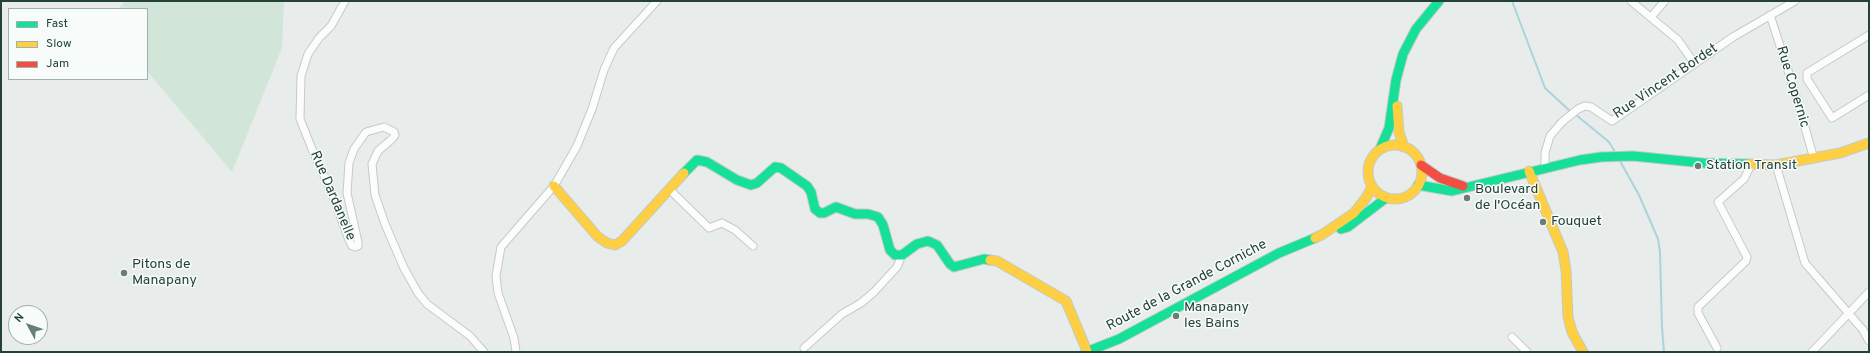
<!DOCTYPE html>
<meta charset="utf-8">
<style>
body{margin:0}
#map{position:relative;width:1870px;height:353px;overflow:hidden;background:#e8edeb;font-family:Overpass,sans-serif}
canvas{display:block}
.frame{position:absolute;inset:0;border:2px solid #24423a;pointer-events:none}
.legend{position:absolute;left:8px;top:8px;width:140px;height:72px;box-sizing:border-box;background:#f7fbf9;border:1px solid #a3b1ad;margin:0;padding:5px 7px;list-style:none;font-size:12px;color:#24423a}
.legend li{display:flex;align-items:center;gap:8px;height:20px}
.legend b{width:20px;border:1px solid #a3b1ad}
.north{position:absolute;left:8px;top:305px;width:40px;height:40px;box-sizing:border-box;background:#f7fbf9;border:1px solid #a3b1ad;border-radius:50%;rotate:310deg;font-size:11px;font-weight:700;line-height:16px;text-align:center;color:#24423a}
.north::after{content:'';display:block;margin:auto;width:14px;height:18px;background:#697e78;clip-path:polygon(50% 0,100% 100%,50% 72%,0 100%)}
</style>
<div id="map">
<canvas width="1870" height="353"></canvas>
<div class="frame"></div>
<ul class="legend">
<li><b style="height:5px;background:#16e098"></b>Fast</li>
<li><b style="height:5px;background:#ffcf43"></b>Slow</li>
<li><b style="height:5px;background:#f24e42"></b>Jam</li>
</ul>
<div class="north">N</div>
</div>
<script>
const context = document.querySelector('canvas').getContext('2d');
context.lineJoin = 'round';
function fill(path, color) {
  context.fillStyle = color;
  context.fill(path, 'evenodd');
}
function toPath(rows) {
  const path = new Path2D();
  for (const r of rows) {
    if (r.length === 3) {
      path.moveTo(r[0] + r[2], r[1]);
      path.arc(r[0], r[1], r[2], 0, 2 * Math.PI);
      continue;
    }
    path.moveTo(r[0], r[1]);
    for (let i = 2; i < r.length; i += 2) path.lineTo(r[i], r[i + 1]);
  }
  return path;
}
function stroke(path, color, width, dash) {
  context.strokeStyle = color;
  context.lineWidth = width;
  context.lineCap = dash ? 'butt' : 'round';
  context.setLineDash(dash || []);
  context.stroke(path);
}
function drawText(font, color, halo, rows, align = 'center') {
  context.font = font + ' Overpass,sans-serif';
  context.lineWidth = 3;
  context.setLineDash([]);
  context.textBaseline = 'middle';
  context.strokeStyle = halo;
  context.fillStyle = color;
  for (const [text, x, y, turn = 0] of rows) {
    context.save();
    context.translate(x, y);
    context.rotate((+turn || 0) * Math.PI / 180);
    context.textAlign = isNaN(turn) ? turn : align;
    if (halo) context.strokeText(text, 0, 0);
    context.fillText(text, 0, 0);
    context.restore();
  }
}
fill(toPath([
 [125,1,284,1,282,48,232,172,147,71,147,9,119,9]
]), '#d1e6d8');
stroke(toPath([
 [1512,1,1545,88,1571,112],
 [1575,114,1609,142,1615,152],
 [1620,161,1639,195,1658,239,1660,252,1662,327,1664,352]
]), '#a9d4db', 2);
const street = toPath([
 [345,1,331,26,319,38,308,54,301,76,300,119,312,149,331,191,349,240,352,246,355,247,358,246,358,242,347,193,349,163,354,149,366,132,384,127,394,132,395,135,392,139,378,151,372,164,375,195,385,224,404,268,418,293,427,304,470,336,484,352],
 [1631,1,1678,40,1694,63],
 [1770,15,1793,86,1814,159],
 [1651,17,1665,1],
 [1869,35,1807,73,1807,79,1832,118,1869,95],
 [1776,165,1805,263,1863,330,1869,341],
 [1545,168,1545,153,1550,136,1562,122,1578,109,1585,106,1591,107,1612,121,1733,37,1795,1],
 [669,189,709,228,722,223,735,230,753,246],
 [1512,337,1527,352],
 [804,348,842,314,861,303,874,292,897,267,902,255],
 [1717,348,1698,313,1698,307,1746,261,1747,257,1718,202,1744,179,1751,165],
 [516,352,514,338,498,293,496,276,501,247,554,186,577,146,592,109,604,70,614,48,657,1],
 [1812,352,1869,292]
]);
const fast = toPath([
 [1380,149,1389,128,1396,80,1403,54,1416,29,1439,1],
 [684,173,697,160,707,162,737,180,751,185,757,183,775,167,781,168,807,186,811,192,815,209,820,213,824,213,836,207,855,214,868,214,878,217,883,225,890,250,895,255,902,255,917,244,928,241,937,245,950,264,954,267,984,259,990,260],
 [1418,185,1452,191,1580,160,1601,157,1633,156,1703,163,1748,164],
 [1341,229,1348,227,1386,198],
 [1086,352,1119,339,1279,253,1315,238]
]);
const slow = toPath([
 [1397,106,1399,132,1404,147],
 [1395,172,27],
 [1748,164,1776,165,1840,153,1869,143],
 [1529,171,1563,252,1566,270,1568,317,1572,332,1583,352],
 [554,186,598,237,607,243,615,245,622,241,684,173],
 [1315,238,1323,234,1354,213,1366,198,1372,187],
 [990,260,997,261,1066,301,1087,351]
]);
const jam = toPath([
 [1421,165,1440,178,1463,186]
]);
stroke(street, '#c5cac8', 9);
stroke(fast, '#c3cbc8', 11);
stroke(slow, '#c3cbc8', 11);
stroke(jam, '#c3cbc8', 11);
stroke(street, '#fcfcfc', 7);
stroke(fast, '#16e098', 9);
stroke(slow, '#ffcf43', 9);
stroke(jam, '#f24e42', 9);
for (const [x, y, r, color] of [
 [1698,166,4,"#697e78"],
 [1467,198,4,"#697e78"],
 [1543,222,4,"#697e78"],
 [124,273,4,"#697e78"],
 [1176,316,4,"#697e78"]
]) {
  const dot = new Path2D();
  dot.arc(x, y, r, 0, 2 * Math.PI);
  context.fillStyle = color;
  context.fill(dot);
  stroke(dot, '#f7fbf9', 1.5);
}
drawText('14px', '#24423a', '#f7fbf9', [
 ["Rue Vincent Bordet",1666,82,-34],
 ["Rue Copernic",1792,87,73],
 ["Rue Dardanelle",332,196,67],
 ["Route de la Grande Corniche",1187,286,-28]
]);
drawText('14px', '#24423a', '#f7fbf9', [
 ["Station Transit",1706,166],
 ["Boulevard",1475,190],
 ["de l'Océan",1475,206],
 ["Fouquet",1551,222],
 ["Pitons de",132,265],
 ["Manapany",132,281],
 ["Manapany",1184,308],
 ["les Bains",1184,324]
], 'left');
</script>
